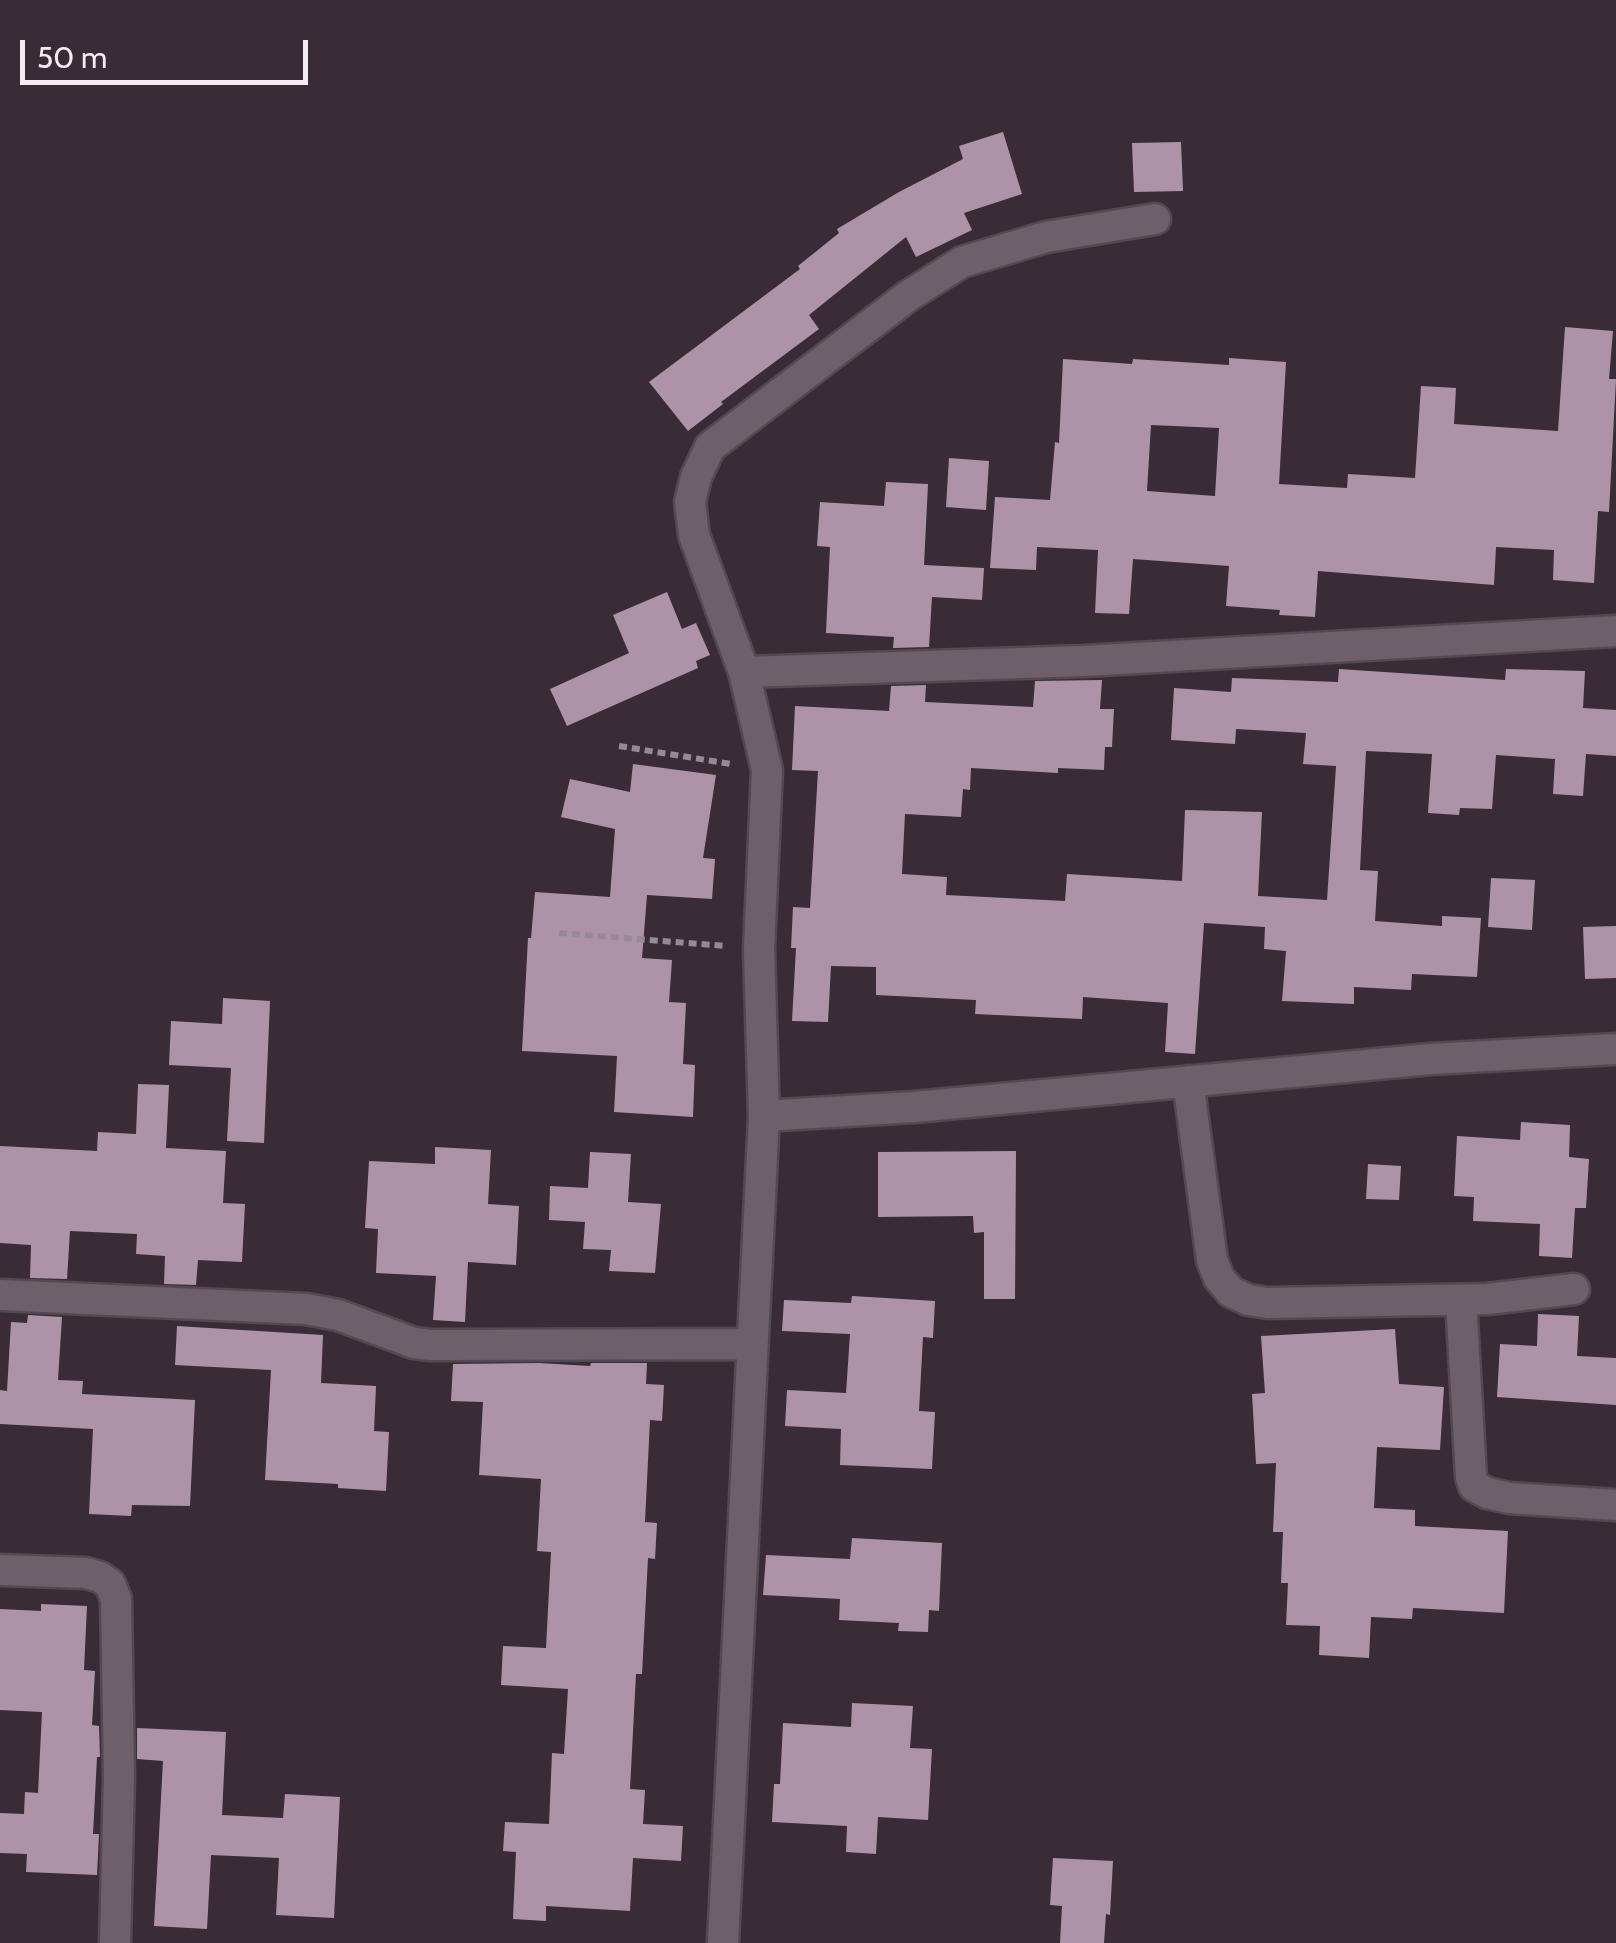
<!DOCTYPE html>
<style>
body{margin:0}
#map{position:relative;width:1616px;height:1943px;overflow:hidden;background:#392c37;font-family:Cabin,sans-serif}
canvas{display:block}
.scale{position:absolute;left:20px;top:40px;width:288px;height:45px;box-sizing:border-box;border:5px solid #f5ecf3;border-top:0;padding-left:12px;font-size:30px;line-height:35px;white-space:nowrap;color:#f5ecf3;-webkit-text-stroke:8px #392c37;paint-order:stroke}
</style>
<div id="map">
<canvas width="1616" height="1943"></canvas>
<div class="scale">50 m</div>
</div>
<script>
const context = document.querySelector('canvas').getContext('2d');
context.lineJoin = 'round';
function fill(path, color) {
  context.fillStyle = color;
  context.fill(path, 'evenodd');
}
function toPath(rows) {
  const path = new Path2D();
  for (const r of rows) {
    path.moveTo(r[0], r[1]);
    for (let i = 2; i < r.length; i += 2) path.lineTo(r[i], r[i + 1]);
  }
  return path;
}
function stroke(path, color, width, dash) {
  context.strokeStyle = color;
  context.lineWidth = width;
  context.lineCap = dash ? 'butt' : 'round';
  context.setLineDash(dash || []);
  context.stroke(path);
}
fill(toPath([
 [1003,132,1022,194,964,213,972,230,916,257,906,237,809,315,819,329,721,402,723,404,688,431,649,382,800,269,798,266,839,233,837,229,899,192,963,159,959,146],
 [1181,142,1183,191,1134,192,1132,143],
 [1565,327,1613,331,1609,379,1616,379,1609,512,1598,511,1594,583,1553,580,1554,550,1496,547,1494,585,1318,571,1315,617,1279,615,1280,610,1226,606,1229,566,1133,559,1129,614,1095,613,1098,550,1037,547,1036,570,990,568,995,497,1050,500,1055,442,1059,443,1063,359,1132,364,1133,359,1229,365,1229,358,1286,362,1279,484,1347,488,1348,474,1415,478,1421,386,1456,388,1454,424,1558,431],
 [1151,425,1219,428,1215,496,1147,491],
 [949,458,989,461,986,510,946,507],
 [886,482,928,484,924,565,984,568,982,600,932,597,929,647,893,648,894,637,826,633,830,547,817,546,820,502,884,506],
 [667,592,682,629,696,623,710,655,696,661,698,668,567,726,550,689,629,653,613,615],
 [1339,669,1505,680,1506,669,1585,671,1583,708,1616,710,1616,756,1586,754,1583,796,1553,794,1555,759,1496,755,1492,809,1460,808,1459,815,1428,813,1432,754,1366,751,1360,870,1378,871,1375,921,1442,926,1442,916,1481,918,1477,977,1412,974,1411,990,1354,987,1354,1004,1282,1001,1286,951,1264,949,1265,927,1204,923,1195,1054,1165,1052,1168,1003,1083,997,1082,1019,975,1014,976,1000,876,995,876,967,831,966,828,1022,792,1021,796,948,791,948,793,907,810,908,818,771,792,770,795,706,889,711,891,686,926,685,925,702,1033,707,1035,681,1102,680,1100,709,1114,709,1112,747,1105,747,1104,770,1058,768,1058,773,971,768,970,790,963,789,961,817,905,814,902,874,947,877,946,895,1065,901,1067,874,1182,881,1185,810,1262,812,1258,896,1327,900,1336,766,1303,764,1306,733,1236,729,1235,744,1171,740,1174,688,1231,692,1232,678,1338,682],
 [633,764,716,775,703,858,715,859,712,899,647,895,642,958,672,960,669,1002,686,1003,683,1064,695,1065,693,1117,614,1112,617,1056,522,1051,528,938,531,938,535,892,610,897,615,829,561,817,570,779,630,792],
 [1491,878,1535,880,1532,930,1488,927],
 [1616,926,1616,978,1585,979,1583,927],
 [223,998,270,1001,264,1143,227,1141,231,1068,169,1065,171,1021,222,1024],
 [138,1084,169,1085,166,1148,226,1151,223,1203,245,1204,242,1262,198,1260,196,1285,164,1284,165,1256,136,1254,137,1234,70,1231,67,1279,30,1278,31,1245,0,1243,0,1146,97,1151,98,1132,136,1134],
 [1521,1122,1570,1125,1569,1157,1589,1159,1586,1208,1575,1208,1572,1258,1539,1256,1540,1224,1473,1221,1474,1197,1454,1196,1457,1136,1520,1140],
 [435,1147,491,1150,488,1204,519,1206,516,1265,468,1262,465,1322,433,1320,436,1276,376,1273,378,1229,365,1228,369,1161,435,1164],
 [1016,1151,1015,1299,984,1299,984,1232,974,1233,973,1216,878,1217,878,1152],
 [590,1152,631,1154,628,1202,661,1204,655,1273,609,1271,611,1250,583,1249,585,1222,549,1220,550,1186,588,1188],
 [1368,1164,1401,1166,1399,1200,1366,1199],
 [852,1296,935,1301,933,1338,923,1337,919,1411,935,1412,932,1469,840,1465,841,1429,785,1426,787,1390,846,1393,850,1334,782,1331,784,1300,851,1303],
 [1538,1314,1579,1316,1577,1356,1616,1358,1616,1405,1497,1397,1500,1344,1537,1346],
 [28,1315,62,1317,58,1380,83,1381,82,1394,195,1400,190,1506,132,1505,131,1516,89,1514,93,1429,0,1424,0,1390,7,1391,11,1322,27,1323],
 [177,1326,323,1335,321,1383,376,1386,374,1431,389,1432,386,1491,338,1488,338,1484,265,1480,271,1370,175,1365],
 [1395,1329,1399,1384,1444,1387,1440,1450,1377,1447,1374,1508,1415,1510,1415,1526,1508,1531,1504,1613,1413,1608,1412,1619,1371,1617,1369,1658,1319,1655,1320,1626,1286,1625,1288,1583,1281,1583,1283,1532,1273,1532,1276,1463,1256,1464,1252,1394,1265,1393,1261,1336],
 [539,1363,590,1366,591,1363,647,1363,646,1384,664,1385,662,1421,650,1420,645,1522,657,1523,655,1559,648,1558,642,1674,636,1674,630,1789,645,1790,643,1824,683,1826,681,1861,633,1858,630,1911,546,1906,546,1921,513,1919,516,1852,503,1851,505,1822,549,1824,552,1753,564,1754,568,1689,501,1685,503,1646,546,1648,551,1552,537,1551,541,1479,479,1475,483,1402,451,1401,453,1364],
 [852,1538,942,1543,939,1611,929,1610,928,1632,898,1631,899,1623,839,1620,840,1599,763,1595,766,1555,850,1559],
 [41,1604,87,1606,84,1670,95,1671,92,1725,99,1726,100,1757,97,1757,93,1834,99,1834,97,1875,26,1872,27,1854,0,1853,0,1813,24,1814,25,1792,38,1793,42,1712,0,1710,0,1609,41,1611],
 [852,1703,913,1706,910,1748,932,1749,928,1820,878,1817,876,1854,846,1852,847,1826,772,1822,774,1784,780,1784,783,1723,851,1727],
 [137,1728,226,1732,222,1815,283,1818,285,1794,340,1797,334,1918,276,1915,279,1858,211,1855,207,1929,154,1926,163,1761,137,1759],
 [1053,1858,1113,1861,1110,1915,1106,1914,1104,1943,1060,1943,1062,1906,1050,1905]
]), '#ae93a8');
const street = toPath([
 [744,672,1084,661,1616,631],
 [1188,1081,1212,1260,1219,1278,1231,1292,1248,1300,1268,1303,1488,1299,1574,1289],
 [764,1116,914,1107,1431,1059,1616,1049],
 [0,1295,306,1309,338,1315,414,1343,431,1345,752,1344],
 [1461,1300,1471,1477,1474,1486,1487,1493,1509,1498,1616,1505],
 [0,1570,86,1573,100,1577,110,1584,116,1599,119,1777,115,1943],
 [723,1943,764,1116,759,949,767,770,744,672,694,535,690,502,696,477,710,447,908,296,962,262,1046,237,1155,219]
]);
stroke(street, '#534951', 35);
stroke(toPath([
 [619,746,731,764],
 [559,933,727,946]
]), '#968b94', 6, [8, 5]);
stroke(street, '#6e606b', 30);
</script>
